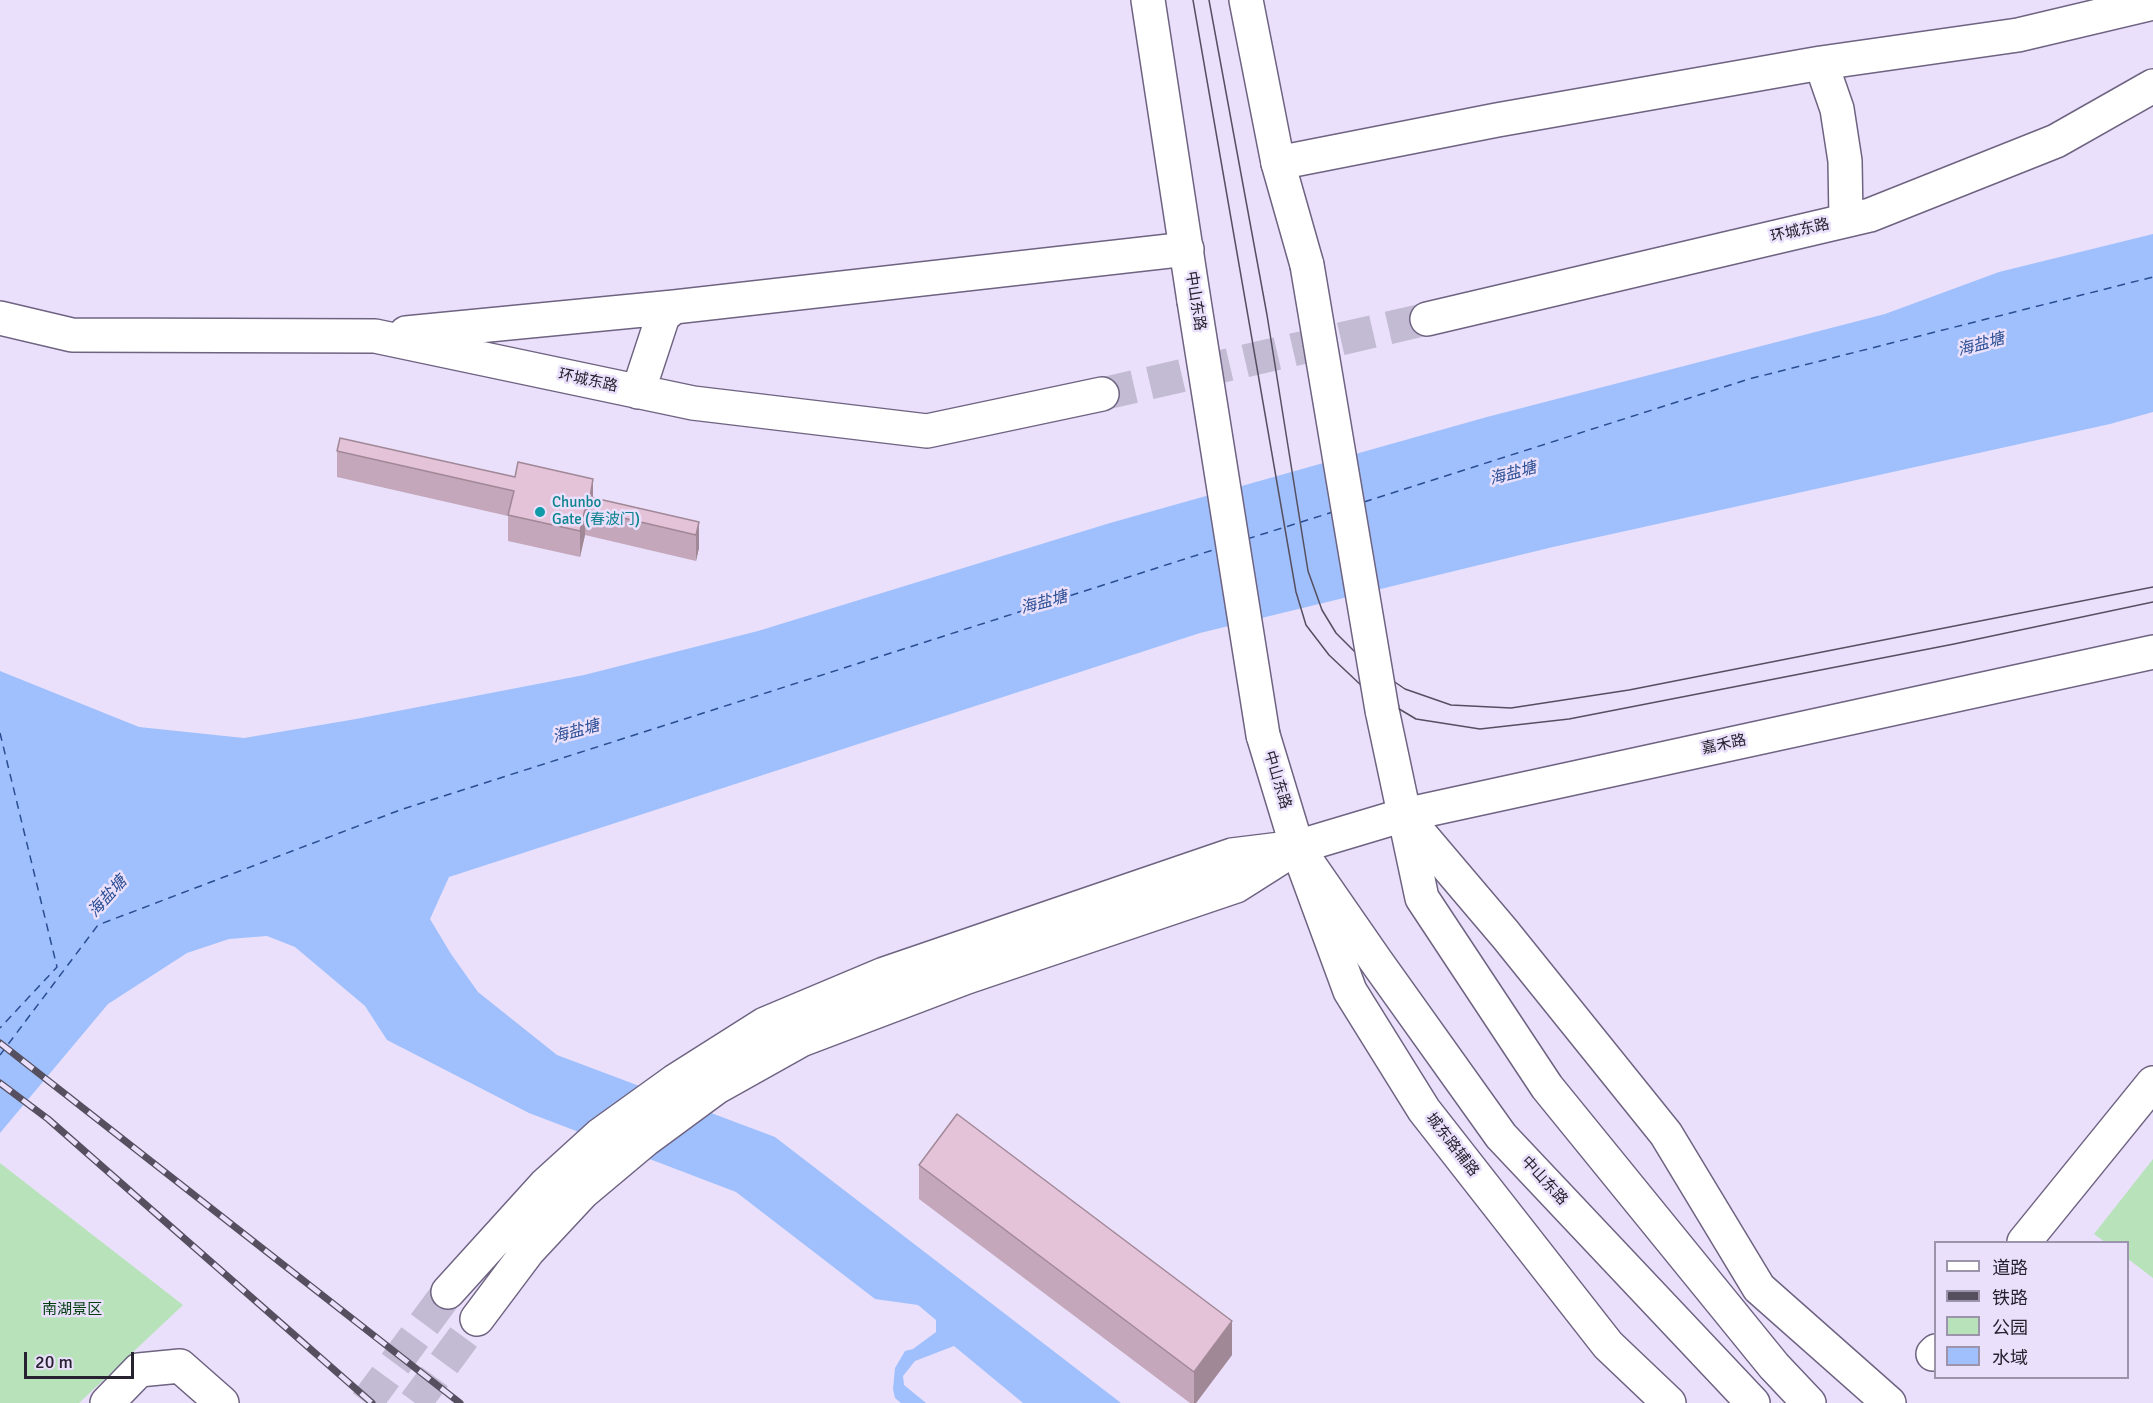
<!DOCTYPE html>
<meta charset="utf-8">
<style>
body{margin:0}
#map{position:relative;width:2153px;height:1403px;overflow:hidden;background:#eae0fc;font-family:Signika,"Noto Sans SC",sans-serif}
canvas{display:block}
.legend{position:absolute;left:1934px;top:1241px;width:195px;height:138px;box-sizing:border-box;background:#eae0fc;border:2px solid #9c94aa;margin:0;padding:8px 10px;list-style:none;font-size:18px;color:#27222f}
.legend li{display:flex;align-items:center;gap:12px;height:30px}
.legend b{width:30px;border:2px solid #9c94aa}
.scale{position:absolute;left:24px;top:1352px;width:110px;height:27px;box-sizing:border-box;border:3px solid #27222f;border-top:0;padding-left:8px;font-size:18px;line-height:21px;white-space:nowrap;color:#27222f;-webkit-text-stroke:4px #eae0fc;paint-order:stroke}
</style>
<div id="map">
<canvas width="2153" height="1403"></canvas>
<ul class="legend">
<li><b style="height:8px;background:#fff"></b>道路</li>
<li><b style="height:8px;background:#564f60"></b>铁路</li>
<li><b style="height:16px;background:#b8e3ba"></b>公园</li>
<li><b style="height:16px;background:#9fc0fc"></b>水域</li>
</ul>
<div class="scale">20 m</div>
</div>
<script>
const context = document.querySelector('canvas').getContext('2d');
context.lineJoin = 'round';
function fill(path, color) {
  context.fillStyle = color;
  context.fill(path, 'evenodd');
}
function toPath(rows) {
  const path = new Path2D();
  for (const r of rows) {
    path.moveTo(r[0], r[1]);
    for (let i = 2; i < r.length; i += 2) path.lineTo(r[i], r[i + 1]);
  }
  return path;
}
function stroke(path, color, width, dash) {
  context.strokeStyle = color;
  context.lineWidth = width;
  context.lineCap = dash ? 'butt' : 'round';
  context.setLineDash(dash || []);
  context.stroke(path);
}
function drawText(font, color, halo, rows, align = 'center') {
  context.font = font + ' Signika,"Noto Sans SC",sans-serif';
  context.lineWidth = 5;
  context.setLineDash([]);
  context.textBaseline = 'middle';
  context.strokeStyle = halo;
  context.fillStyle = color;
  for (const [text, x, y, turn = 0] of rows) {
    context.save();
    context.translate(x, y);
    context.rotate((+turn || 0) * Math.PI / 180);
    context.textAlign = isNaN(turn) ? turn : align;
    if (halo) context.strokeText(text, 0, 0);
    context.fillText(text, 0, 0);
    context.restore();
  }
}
fill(toPath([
 [2153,1159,2153,1278,2128,1259,2128,1242,2105,1242,2094,1234],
 [0,1163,183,1305,79,1403,0,1403]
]), '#b8e3ba');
fill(toPath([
 [2153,234,2153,412,2110,424,1553,547,1200,633,449,877,430,919,451,954,478,992,557,1055,775,1137,1121,1403,1023,1403,954,1346,915,1361,903,1376,904,1385,926,1403,901,1403,895,1398,893,1389,895,1368,905,1351,913,1349,936,1332,936,1320,918,1305,875,1299,736,1192,529,1113,387,1040,365,1006,295,947,267,936,229,939,187,953,108,1004,0,1133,0,671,139,727,244,738,356,719,584,675,758,631,1110,523,1487,417,1885,314,1999,272]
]), '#9fc0fc');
stroke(toPath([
 [1364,502,1749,379,2153,277],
 [1247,539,1333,512],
 [0,733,57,967,0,1028],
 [0,1055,98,925,400,810,1216,549]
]), '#2a4d93', 1.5, [8, 6]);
stroke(toPath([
 [1102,394,1427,319]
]), '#c3bad3', 33, [33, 16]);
stroke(toPath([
 [366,1403,448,1292],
 [415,1403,477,1319]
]), '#c3bad3', 33, [33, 16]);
const street = toPath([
 [1404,815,1505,934,1666,1134,1759,1288,1889,1403],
 [1304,866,1350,991,1424,1110,1608,1345,1669,1403],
 [2024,1242,2153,1083],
 [1933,1354,1936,1351]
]);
const secondary = toPath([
 [1821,63,1837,109,1845,161,1846,220],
 [1278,163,1497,120,1821,63,2018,35,2153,3],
 [0,318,72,335,375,336,693,403,927,431,1102,394],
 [1427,319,1870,215,2056,141,2153,86],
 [406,333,674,307,1187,249],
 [638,392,663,316,674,307],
 [1297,847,1404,815,2153,652],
 [107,1403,139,1370,180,1366,222,1403]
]);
const primary = toPath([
 [1148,0,1194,301],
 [1246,0,1278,163,1307,265],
 [1382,710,1422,898,1547,1087,1774,1366,1809,1403],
 [1263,735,1297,847,1376,961,1501,1136,1753,1403],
 [448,1292,545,1185,600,1135,675,1081,765,1024,884,974,1232,855,1297,847],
 [477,1319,528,1251,583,1192,645,1140,717,1087,801,1040,967,977,1236,886,1288,853]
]);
stroke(street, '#6e6381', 36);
stroke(secondary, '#6e6381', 36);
stroke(primary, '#6e6381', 36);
stroke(street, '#fff', 33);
stroke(secondary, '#fff', 33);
stroke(primary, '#fff', 33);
stroke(toPath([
 [1193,0,1296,592,1306,625,1329,655,1364,688,1416,719,1480,729,1569,719,1954,644,2153,602],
 [1209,0,1267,315,1308,571,1322,610,1336,633,1364,661,1405,689,1451,705,1511,708,1629,690,2153,587]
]), '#564f60', 1.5);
const rail = toPath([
 [0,1043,460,1403],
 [0,1083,48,1119,372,1403]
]);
stroke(rail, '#564f60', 7);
stroke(rail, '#eae0fc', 4.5, [14]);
const primaryBridge = toPath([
 [1307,265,1382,710],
 [1194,301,1263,735]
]);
stroke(primaryBridge, '#6e6381', 36, []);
stroke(primaryBridge, '#fff', 33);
fill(toPath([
 [337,451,699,522,699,548,696,561,585,535,580,557,508,541,508,516,337,477],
 [919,1165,1232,1355,1196,1403,1190,1403,919,1199]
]), '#c4a7ba');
fill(toPath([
 [593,479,593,506,590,497],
 [585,509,585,535,580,557,580,531],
 [699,522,699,548,696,561,696,535],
 [1232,1321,1232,1355,1196,1403,1194,1403,1194,1372]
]), '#a08897');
const building = toPath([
 [340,438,515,477,518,462,593,479,590,497,699,522,696,535,585,509,580,531,508,515,514,491,337,451,340,438],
 [957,1114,1232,1321,1194,1372,919,1165,957,1114]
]);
fill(building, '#e4c2d8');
stroke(building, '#a08897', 1.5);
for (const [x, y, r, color] of [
 [540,512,6,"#0f9aa8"]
]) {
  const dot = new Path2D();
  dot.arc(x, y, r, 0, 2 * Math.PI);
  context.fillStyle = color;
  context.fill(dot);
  stroke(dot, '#eae0fc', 2);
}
drawText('15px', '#27222f', '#eae0fc', [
 ["环城东路",1800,231,-13],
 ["中山东路",1195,301,81],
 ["环城东路",588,381,12],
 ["嘉禾路",1724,745,-12],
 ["中山东路",1277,780,73],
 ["城东路辅路",1452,1145,52],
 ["中山东路",1544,1181,47]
]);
drawText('15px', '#0d838f', '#eae0fc', [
 ["Chunbo",552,503],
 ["Gate (春波门)",552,520]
], 'left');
drawText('15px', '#003e0e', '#eae0fc', [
 ["南湖景区",72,1310]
]);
drawText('italic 16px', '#2a4d93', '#eae0fc', [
 ["海盐塘",1981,345,-15],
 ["海盐塘",1513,474,-15],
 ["海盐塘",1044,603,-15],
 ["海盐塘",576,732,-15],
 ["海盐塘",108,897,-48]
]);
</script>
